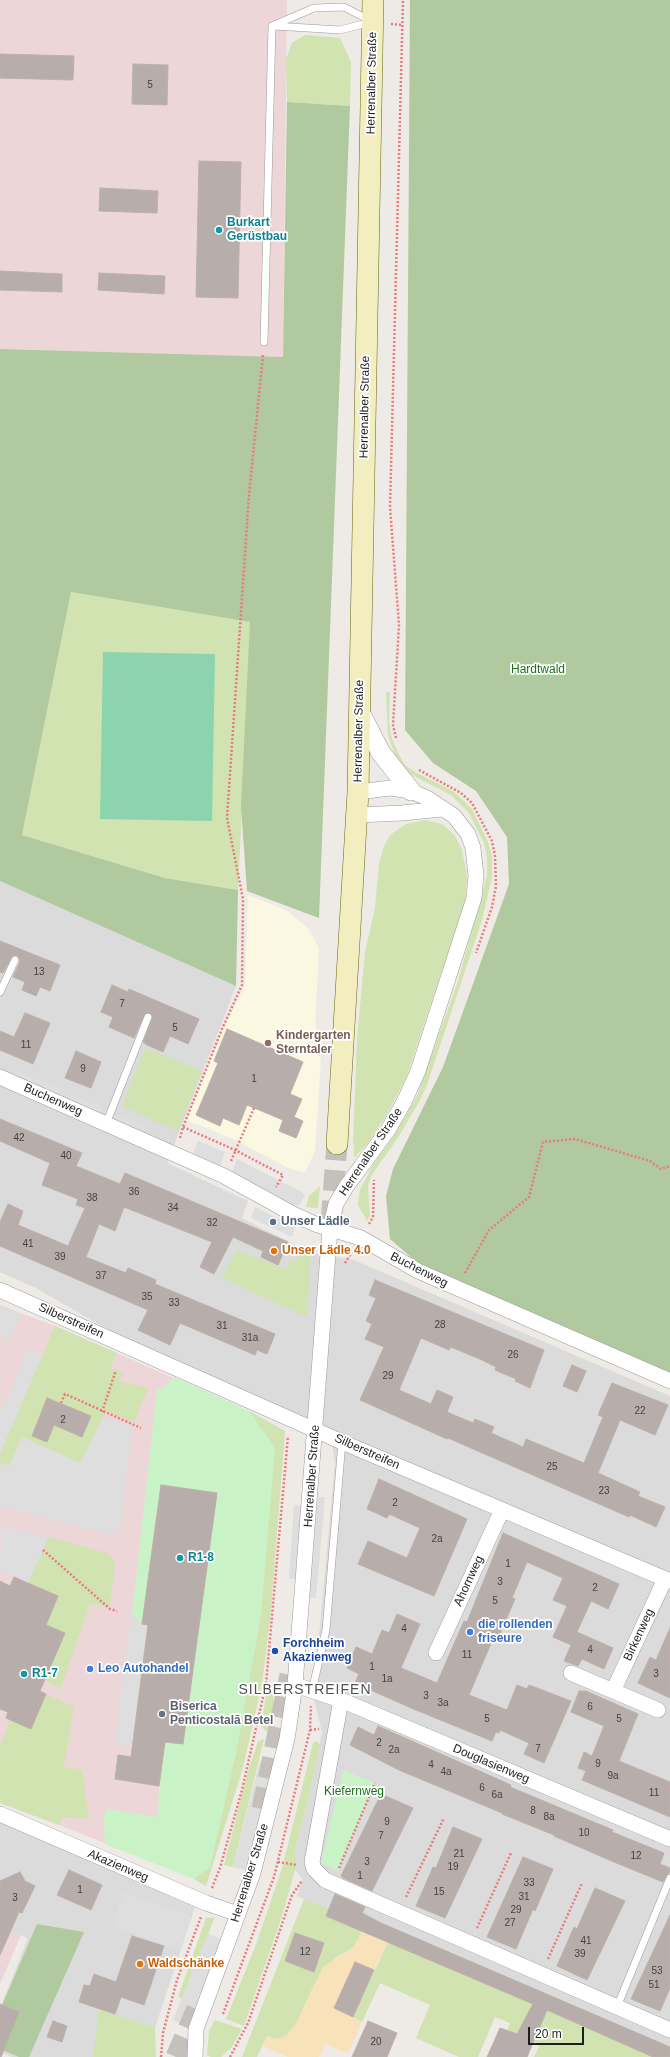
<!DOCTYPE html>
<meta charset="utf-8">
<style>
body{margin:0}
#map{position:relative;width:670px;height:2057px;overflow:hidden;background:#eeeae5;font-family:Arial,sans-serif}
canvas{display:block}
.scale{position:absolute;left:528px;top:2027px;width:56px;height:18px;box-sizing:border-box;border:2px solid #1e1e1e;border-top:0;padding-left:5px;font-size:12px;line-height:14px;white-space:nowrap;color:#1e1e1e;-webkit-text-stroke:3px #fff;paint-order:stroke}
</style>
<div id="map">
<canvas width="670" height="2057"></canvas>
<div class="scale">20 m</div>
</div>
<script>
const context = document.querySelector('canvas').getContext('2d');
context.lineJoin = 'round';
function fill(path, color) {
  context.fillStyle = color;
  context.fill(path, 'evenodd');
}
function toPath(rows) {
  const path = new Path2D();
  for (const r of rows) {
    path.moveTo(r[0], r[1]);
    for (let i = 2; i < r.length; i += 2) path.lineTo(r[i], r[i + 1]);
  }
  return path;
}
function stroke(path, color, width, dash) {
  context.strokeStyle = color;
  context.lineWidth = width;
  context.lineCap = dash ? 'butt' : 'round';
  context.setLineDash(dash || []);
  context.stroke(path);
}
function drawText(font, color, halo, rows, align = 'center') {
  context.font = font + ' Arial,sans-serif';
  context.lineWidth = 3.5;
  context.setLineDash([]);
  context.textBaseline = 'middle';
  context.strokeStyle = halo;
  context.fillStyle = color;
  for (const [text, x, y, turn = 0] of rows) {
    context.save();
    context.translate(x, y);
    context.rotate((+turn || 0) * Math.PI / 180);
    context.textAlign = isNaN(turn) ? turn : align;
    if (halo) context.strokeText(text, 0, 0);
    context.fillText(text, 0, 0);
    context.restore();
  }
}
fill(toPath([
 [0,881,236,986,167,1163,248,1201,242,1218,311,1253,354,1260,670,1396,670,2055,297,1896,303,1879,295,1870,295,1848,307,1806,322,1732,312,1691,320,1626,335,1463,331,1437,157,1358,36,1288,0,1272],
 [0,1814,82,1851,113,1871,195,1907,155,2028,122,2017,103,2057,12,2057,0,2052,0,2008,28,1938,0,1927]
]), '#dcdbdb');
fill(toPath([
 [0,0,287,0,283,357,0,349],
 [0,1305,55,1326,249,1411,285,1431,271,1610,262,1683,243,1767,206,1886,194,1878,59,1825,0,1803],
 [0,1927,21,1935,0,1984]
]), '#edd6d8');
fill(toPath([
 [248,895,288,911,309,929,319,949,315,1024,318,1032,317,1055,321,1057,315,1151,305,1173,288,1168,235,1140,187,1120,223,1030,245,985]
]), '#fbf8e1');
fill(toPath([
 [305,35,340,38,351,62,350,106,287,102,286,59,292,43],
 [71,592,251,622,238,890,165,878,22,835],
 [386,692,390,692,389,721,391,736,398,753,405,765,415,772,453,791,472,809,488,842,492,856,492,877,482,920,427,1085,420,1100,399,1136,371,1176,368,1186,370,1215,367,1221,358,1205,360,1190,373,1165,396,1133,417,1096,458,981,487,876,487,857,484,843,469,813,451,795,410,774,403,767,395,755,388,735],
 [426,820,442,824,455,836,462,850,467,876,465,902,406,1078,386,1116,367,1144,354,1158,354,1145,353,1145,357,1039,365,952,375,908,379,864,384,846,390,835,406,824],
 [145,1048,202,1071,178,1131,122,1106],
 [320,1186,318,1208,306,1207,309,1196],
 [301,1248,311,1253,307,1317,222,1278,236,1250,286,1269,291,1259,296,1261],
 [55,1326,117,1353,110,1368,123,1373,119,1381,148,1388,134,1422,107,1411,80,1463,22,1437,9,1466,0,1463,0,1454],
 [249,1411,285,1431,270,1619,262,1683,243,1767,206,1886,194,1879,210,1867,236,1753,261,1615,275,1448],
 [49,1537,110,1554,115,1565,110,1606,90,1604,61,1688,45,1681,65,1633,46,1625,58,1596,28,1583],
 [268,1684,276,1685,273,1697,274,1703,270,1730,266,1731,261,1726],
 [46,1694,74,1707,64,1767,82,1770,89,1818,63,1817,59,1825,0,1803,0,1745,11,1720,31,1729],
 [264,1739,233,1867,224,1865,248,1771,258,1741],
 [316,1741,320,1744,307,1806,295,1848,295,1870,282,1916,244,2026,226,2019,257,1942,283,1865,313,1743],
 [304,1899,329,1909,326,1916,362,1931,354,1947,334,1959,314,1985,296,2024,286,2036,277,2039,267,2036,257,2057,242,2057],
 [215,1917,182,1998,178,1997,206,1918],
 [388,1942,553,2012,655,2057,534,2057,540,2044,507,2031,510,2023,495,2017,478,2057,459,2057,416,2038,430,2005,380,1983,362,2022,353,2017],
 [99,2009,155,2028,156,2057,93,2057],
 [215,2020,242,2029,231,2048,221,2057,211,2057,207,2055,209,2031]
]), '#d0e3b1');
fill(toPath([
 [410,0,670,0,670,1374,421,1266,390,1239,386,1196,393,1169,443,1067,509,884,507,837,476,791,433,763,405,730],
 [287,102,350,106,319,918,247,891,241,807,250,622,71,592,22,835,165,878,238,890,236,986,0,881,0,349,283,357],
 [37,1924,84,1932,29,2057,19,2057,0,2049,0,2010]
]), '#b1c99e');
fill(toPath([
 [362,1931,388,1942,374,1970,355,1962,335,2008,362,2022,348,2053,325,2044,319,2057,288,2057,263,2046,267,2036,277,2039,286,2036,296,2024,323,1967,354,1947]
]), '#f7e2ba');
fill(toPath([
 [174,1377,249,1411,275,1448,261,1615,236,1753,210,1867,194,1879,105,1844,104,1821,106,1809,158,1817,159,1786,165,1742,183,1744,217,1493,161,1485,142,1624,132,1614,157,1389,161,1390],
 [343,1770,375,1783,338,1871,321,1863]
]), '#c9f3c7');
fill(toPath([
 [103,652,215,654,212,821,100,819]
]), '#8cd4ae');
fill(toPath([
 [15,1070,64,1091,62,1097,12,1076],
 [71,1095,103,1107,100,1113,68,1101],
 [114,1113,145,1126,142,1132,112,1118],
 [198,1141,225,1152,220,1165,193,1154],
 [237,1159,305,1194,299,1206,286,1203,231,1174],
 [255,1207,295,1227,292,1237,251,1218],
 [0,1305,21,1314,9,1340,0,1336],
 [28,1348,43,1354,0,1454,0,1413],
 [103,1417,133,1428,120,1527,111,1535,0,1506,0,1463,9,1466,22,1437,80,1463],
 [318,1497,325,1497,316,1598,309,1598],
 [294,1505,302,1506,296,1579,289,1579],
 [1,1526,49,1537,28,1583,0,1571],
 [132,1614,142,1624,148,1625,132,1747,114,1745],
 [260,1761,274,1764,245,1870,233,1867],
 [124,1892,191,1916,180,1950,112,1926],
 [208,1934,221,1939,188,2026,173,2020]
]), '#dedede');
const building = toPath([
 [0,54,74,56,73,80,0,78,0,54],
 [133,64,168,65,167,105,132,104,133,64],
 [199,161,241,162,238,298,196,297,199,161],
 [100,188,158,191,157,213,99,211,100,188],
 [0,271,62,274,62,292,0,290,0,271],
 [99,273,165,276,164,294,98,290,99,273],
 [0,941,60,965,50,991,40,987,36,996,22,990,25,982,13,977,20,962,17,955,11,958,3,973,0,972,0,941],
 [112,985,128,992,129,989,199,1019,188,1044,170,1036,163,1052,147,1045,143,1042,153,1017,149,1012,144,1015,134,1038,109,1027,113,1017,101,1012,112,985],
 [25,1013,50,1023,33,1064,0,1050,0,1031,14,1037,25,1013],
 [227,1029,303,1062,290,1094,302,1099,294,1117,303,1121,296,1138,279,1131,283,1120,247,1105,239,1125,223,1118,220,1126,196,1115,218,1063,214,1061,227,1029],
 [76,1051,101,1062,91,1088,65,1078,76,1051],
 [0,1119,82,1153,76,1166,120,1184,125,1173,288,1242,278,1265,261,1257,263,1251,233,1237,214,1274,200,1267,212,1242,124,1207,115,1231,99,1224,86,1257,126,1273,128,1268,156,1280,155,1284,275,1334,267,1354,257,1350,255,1355,180,1323,170,1345,138,1330,148,1310,0,1246,0,1222,8,1204,23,1211,18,1225,68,1246,85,1208,76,1205,78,1199,42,1185,50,1163,0,1141,0,1119],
 [375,1280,544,1350,530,1388,515,1381,516,1379,495,1370,496,1367,482,1360,451,1347,449,1350,421,1338,399,1390,431,1404,437,1390,453,1397,447,1412,473,1423,475,1419,494,1427,491,1433,523,1447,526,1439,584,1463,603,1417,598,1415,612,1383,668,1405,655,1435,620,1420,598,1473,640,1492,638,1496,665,1507,656,1527,630,1515,629,1517,448,1438,447,1439,360,1400,384,1347,365,1339,372,1324,366,1321,376,1298,369,1295,375,1280],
 [572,1365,586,1371,577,1392,563,1386,572,1365],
 [47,1398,91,1416,82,1437,54,1425,47,1442,32,1436,47,1398],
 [379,1479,467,1519,434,1596,358,1564,368,1541,407,1558,420,1528,389,1514,387,1518,367,1509,379,1479],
 [161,1485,217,1493,183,1744,165,1742,159,1786,115,1779,118,1755,131,1757,148,1625,142,1624,161,1485],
 [503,1533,619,1584,608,1609,591,1601,577,1632,613,1648,604,1669,582,1659,578,1666,564,1661,571,1645,553,1637,567,1606,553,1600,563,1578,527,1562,512,1598,515,1599,499,1636,495,1634,469,1695,507,1710,517,1685,527,1689,529,1685,571,1701,544,1763,524,1754,529,1743,500,1730,499,1733,496,1732,492,1741,411,1708,355,1683,359,1674,347,1668,356,1647,372,1654,382,1630,389,1633,397,1614,420,1624,401,1668,437,1683,464,1621,467,1622,503,1533],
 [14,1577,58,1596,46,1625,65,1633,40,1691,46,1694,31,1729,6,1718,8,1712,0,1709,0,1581,10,1586,14,1577],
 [670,1628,670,1698,638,1683,650,1657,656,1660,670,1628],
 [579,1691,586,1691,638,1714,619,1761,670,1782,670,1817,582,1780,586,1771,578,1768,584,1752,592,1756,604,1726,571,1712,579,1691],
 [378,1726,511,1785,510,1787,613,1830,612,1832,664,1853,660,1864,670,1868,669,1873,663,1882,614,1862,554,1836,554,1835,502,1814,502,1813,399,1770,350,1745,358,1727,374,1735,378,1726],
 [381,1794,413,1808,372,1891,343,1878,341,1876,381,1794],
 [453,1827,482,1839,445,1918,416,1906,433,1867,436,1868,453,1827],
 [523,1857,553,1869,535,1911,533,1909,516,1949,487,1937,523,1857],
 [69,1870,102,1885,91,1910,57,1895,69,1870],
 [20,1872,25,1881,35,1886,22,1913,19,1912,0,1955,0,1881,20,1872],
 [595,1888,625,1901,587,1980,557,1966,574,1927,577,1929,595,1888],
 [335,1894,365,1907,362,1913,381,1923,670,2047,670,2057,653,2057,547,2010,527,2057,487,2057,500,2028,517,2034,533,2004,326,1916,335,1894],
 [670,1915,670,1988,660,2011,631,1999,670,1915],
 [295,1933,324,1943,314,1972,285,1961,295,1933],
 [132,1936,164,1946,144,2005,121,1997,115,2014,79,2002,84,1985,90,1986,94,1974,116,1982,132,1936],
 [355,1962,374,1970,353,2017,334,2008,355,1962],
 [0,2004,19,2012,1,2057,0,2057,0,2004],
 [53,2021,67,2026,62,2042,47,2037,53,2021],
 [368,2021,397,2033,387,2057,352,2057,368,2021]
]);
fill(building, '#b7aeab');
stroke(building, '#beb0a9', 1);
stroke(toPath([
 [331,1222,337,1144],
 [262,1809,290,1675],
 [176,2057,199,2004]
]), '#c4c1bd', 21, [21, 10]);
const service = toPath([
 [272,26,314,8,344,7,371,21],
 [274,26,340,30,371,22],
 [264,342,272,26],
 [0,992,15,960],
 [106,1124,148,1017],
 [312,1691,326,1630,342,1442],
 [617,2007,670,1878]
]);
const minor = toPath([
 [358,815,402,813,442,809],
 [0,1077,224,1176,293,1214,315,1224,361,1238,418,1271,670,1381],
 [0,1290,342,1442,670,1581],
 [436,1653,502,1510],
 [571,1673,658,1710],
 [295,1685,341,1700,670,1839],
 [613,1691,665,1579],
 [341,1700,312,1862,314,1869,325,1880,670,2030],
 [0,1814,206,1903,238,1914],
 [195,2057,196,2029,253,1873,287,1739,295,1685,330,1228,336,1204,346,1187,388,1130,404,1102,418,1071,474,898,476,875,473,848,468,834,454,816,427,798,411,791,391,788,358,792]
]);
const tertiary = toPath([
 [360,712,381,753,411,791]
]);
const secondary = toPath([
 [337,1144,358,792,373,0]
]);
stroke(service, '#9b9b9b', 8);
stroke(minor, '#9b9b9b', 16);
stroke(tertiary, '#9b9b9b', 20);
stroke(secondary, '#696711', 22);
stroke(toPath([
 [391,24,403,25],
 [396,738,393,725,399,625,390,507,403,0],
 [419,770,461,793,472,803,492,841,495,856,496,886,492,907,476,953],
 [183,1127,235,1150,283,1175,276,1187],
 [180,1138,183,1127,222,1029,242,985,243,899,227,818,249,495,263,355],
 [231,1161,254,1108],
 [369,1224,373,1217,374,1180],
 [345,1263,352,1252],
 [465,1273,489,1230,529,1197,543,1142,575,1139,650,1161,661,1169,670,1166],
 [61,1403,65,1394,141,1428],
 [102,1412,116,1370],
 [43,1550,110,1609,117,1611],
 [310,1730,319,1729],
 [278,1862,297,1865],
 [339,1868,375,1783],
 [212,1888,220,1868,242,1790,266,1684,288,1436],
 [406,1897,444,1818],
 [477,1928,511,1853],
 [548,1959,582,1883],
 [223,2014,274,1877,310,1730,311,1706],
 [161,2057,163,2033,177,1980,201,1917],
 [230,2057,248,2023,292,1895,302,1881]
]), '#ea7a7e', 2.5, [2, 2]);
stroke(service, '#fff', 7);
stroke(minor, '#fff', 15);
stroke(tertiary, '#fff', 19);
stroke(secondary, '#f2eebf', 21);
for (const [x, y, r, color] of [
 [219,230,4,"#0f9aa8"],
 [268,1043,4,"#8d6e63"],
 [273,1222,4,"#5c6f8a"],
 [274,1251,4,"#e8710a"],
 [180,1558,4,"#0f9aa8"],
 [470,1632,4,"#3f7fe0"],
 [275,1651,4,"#1a4fb4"],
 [90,1669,4,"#3f7fe0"],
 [24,1674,4,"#0f9aa8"],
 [162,1714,4,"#6b7280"],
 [140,1964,4,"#e8710a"]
]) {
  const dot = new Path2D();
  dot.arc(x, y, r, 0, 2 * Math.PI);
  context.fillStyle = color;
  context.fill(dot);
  stroke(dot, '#fff', 1.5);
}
drawText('10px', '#444241', null, [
 ["5",150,85],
 ["13",39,972],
 ["7",122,1004],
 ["5",175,1028],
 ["11",26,1045],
 ["9",83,1069],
 ["1",254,1079],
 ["42",19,1138],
 ["40",66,1156],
 ["36",134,1192],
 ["38",92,1198],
 ["34",173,1208],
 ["32",212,1223],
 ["41",28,1244],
 ["39",60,1257],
 ["37",101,1276],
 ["35",147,1297],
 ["33",174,1303],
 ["28",440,1325],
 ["31",222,1326],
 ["31a",250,1338],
 ["26",513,1355],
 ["29",388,1376],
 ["22",640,1411],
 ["2",63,1420],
 ["25",552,1467],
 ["23",604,1491],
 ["2",395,1503],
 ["2a",437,1539],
 ["1",508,1564],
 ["3",500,1582],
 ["2",595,1588],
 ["5",495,1601],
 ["4",404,1629],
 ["4",590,1650],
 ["11",467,1655],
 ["1",372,1667],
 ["3",656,1674],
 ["1a",387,1679],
 ["3",426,1696],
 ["3a",443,1703],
 ["6",590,1707],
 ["5",487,1719],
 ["5",619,1719],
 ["2",379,1743],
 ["7",538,1749],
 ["2a",394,1750],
 ["9",598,1764],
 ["4",431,1765],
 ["4a",446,1772],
 ["9a",613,1776],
 ["6",482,1788],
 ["11",654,1793],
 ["6a",497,1795],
 ["8",533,1811],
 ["8a",549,1817],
 ["9",387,1822],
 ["10",584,1833],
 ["7",381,1836],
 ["21",459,1854],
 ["12",636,1856],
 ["3",367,1862],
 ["19",453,1867],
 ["1",360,1876],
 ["33",529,1883],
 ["1",80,1890],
 ["15",439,1892],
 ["31",524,1897],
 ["3",15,1898],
 ["29",516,1910],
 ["27",510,1923],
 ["41",586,1941],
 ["12",305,1952],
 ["39",580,1954],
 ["53",657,1971],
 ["51",654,1985],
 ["20",376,2042]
]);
drawText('12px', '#1e1e1e', '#fff', [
 ["Herrenalber Straße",372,83,-89],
 ["Herrenalber Straße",365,407,-89],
 ["Herrenalber Straße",359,731,-89],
 ["Buchenweg",53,1100,24],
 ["Herrenalber Straße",371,1152,-56],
 ["Buchenweg",419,1270,27],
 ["Silberstreifen",71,1321,24],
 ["Silberstreifen",367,1452,24],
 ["Herrenalber Straße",312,1476,-86],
 ["Ahornweg",469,1581,-65],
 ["Birkenweg",639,1635,-65],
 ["Douglasienweg",491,1764,23],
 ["Akazienweg",118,1866,23],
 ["Herrenalber Straße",250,1873,-73]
]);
drawText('bold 12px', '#0d838f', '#fff', [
 ["Burkart",227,223],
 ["Gerüstbau",227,237],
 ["R1-8",188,1558],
 ["R1-7",32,1674]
], 'left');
drawText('12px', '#1c7118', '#fff', [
 ["Hardtwald",538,670],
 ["Kiefernweg",354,1792]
]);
drawText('bold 12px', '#785e54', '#fff', [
 ["Kindergarten",276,1036],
 ["Sterntaler",276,1050]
], 'left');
drawText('bold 12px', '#4e5e75', '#fff', [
 ["Unser Lädle",281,1222]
], 'left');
drawText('bold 12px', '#c56008', '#fff', [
 ["Unser Lädle 4.0",282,1251],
 ["Waldschänke",148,1964]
], 'left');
drawText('bold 12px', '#366cbe', '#fff', [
 ["die rollenden",478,1625],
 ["friseure",478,1639],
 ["Leo Autohandel",98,1669]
], 'left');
drawText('bold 12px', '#164399', '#fff', [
 ["Forchheim",283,1644],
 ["Akazienweg",283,1658]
], 'left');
drawText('bold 12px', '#5b616d', '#fff', [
 ["Biserica",170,1707],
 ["Penticostală Betel",170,1721]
], 'left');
context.letterSpacing = '1px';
drawText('14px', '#515151', '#fff', [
 ["SILBERSTREIFEN",305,1690]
]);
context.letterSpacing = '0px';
</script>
